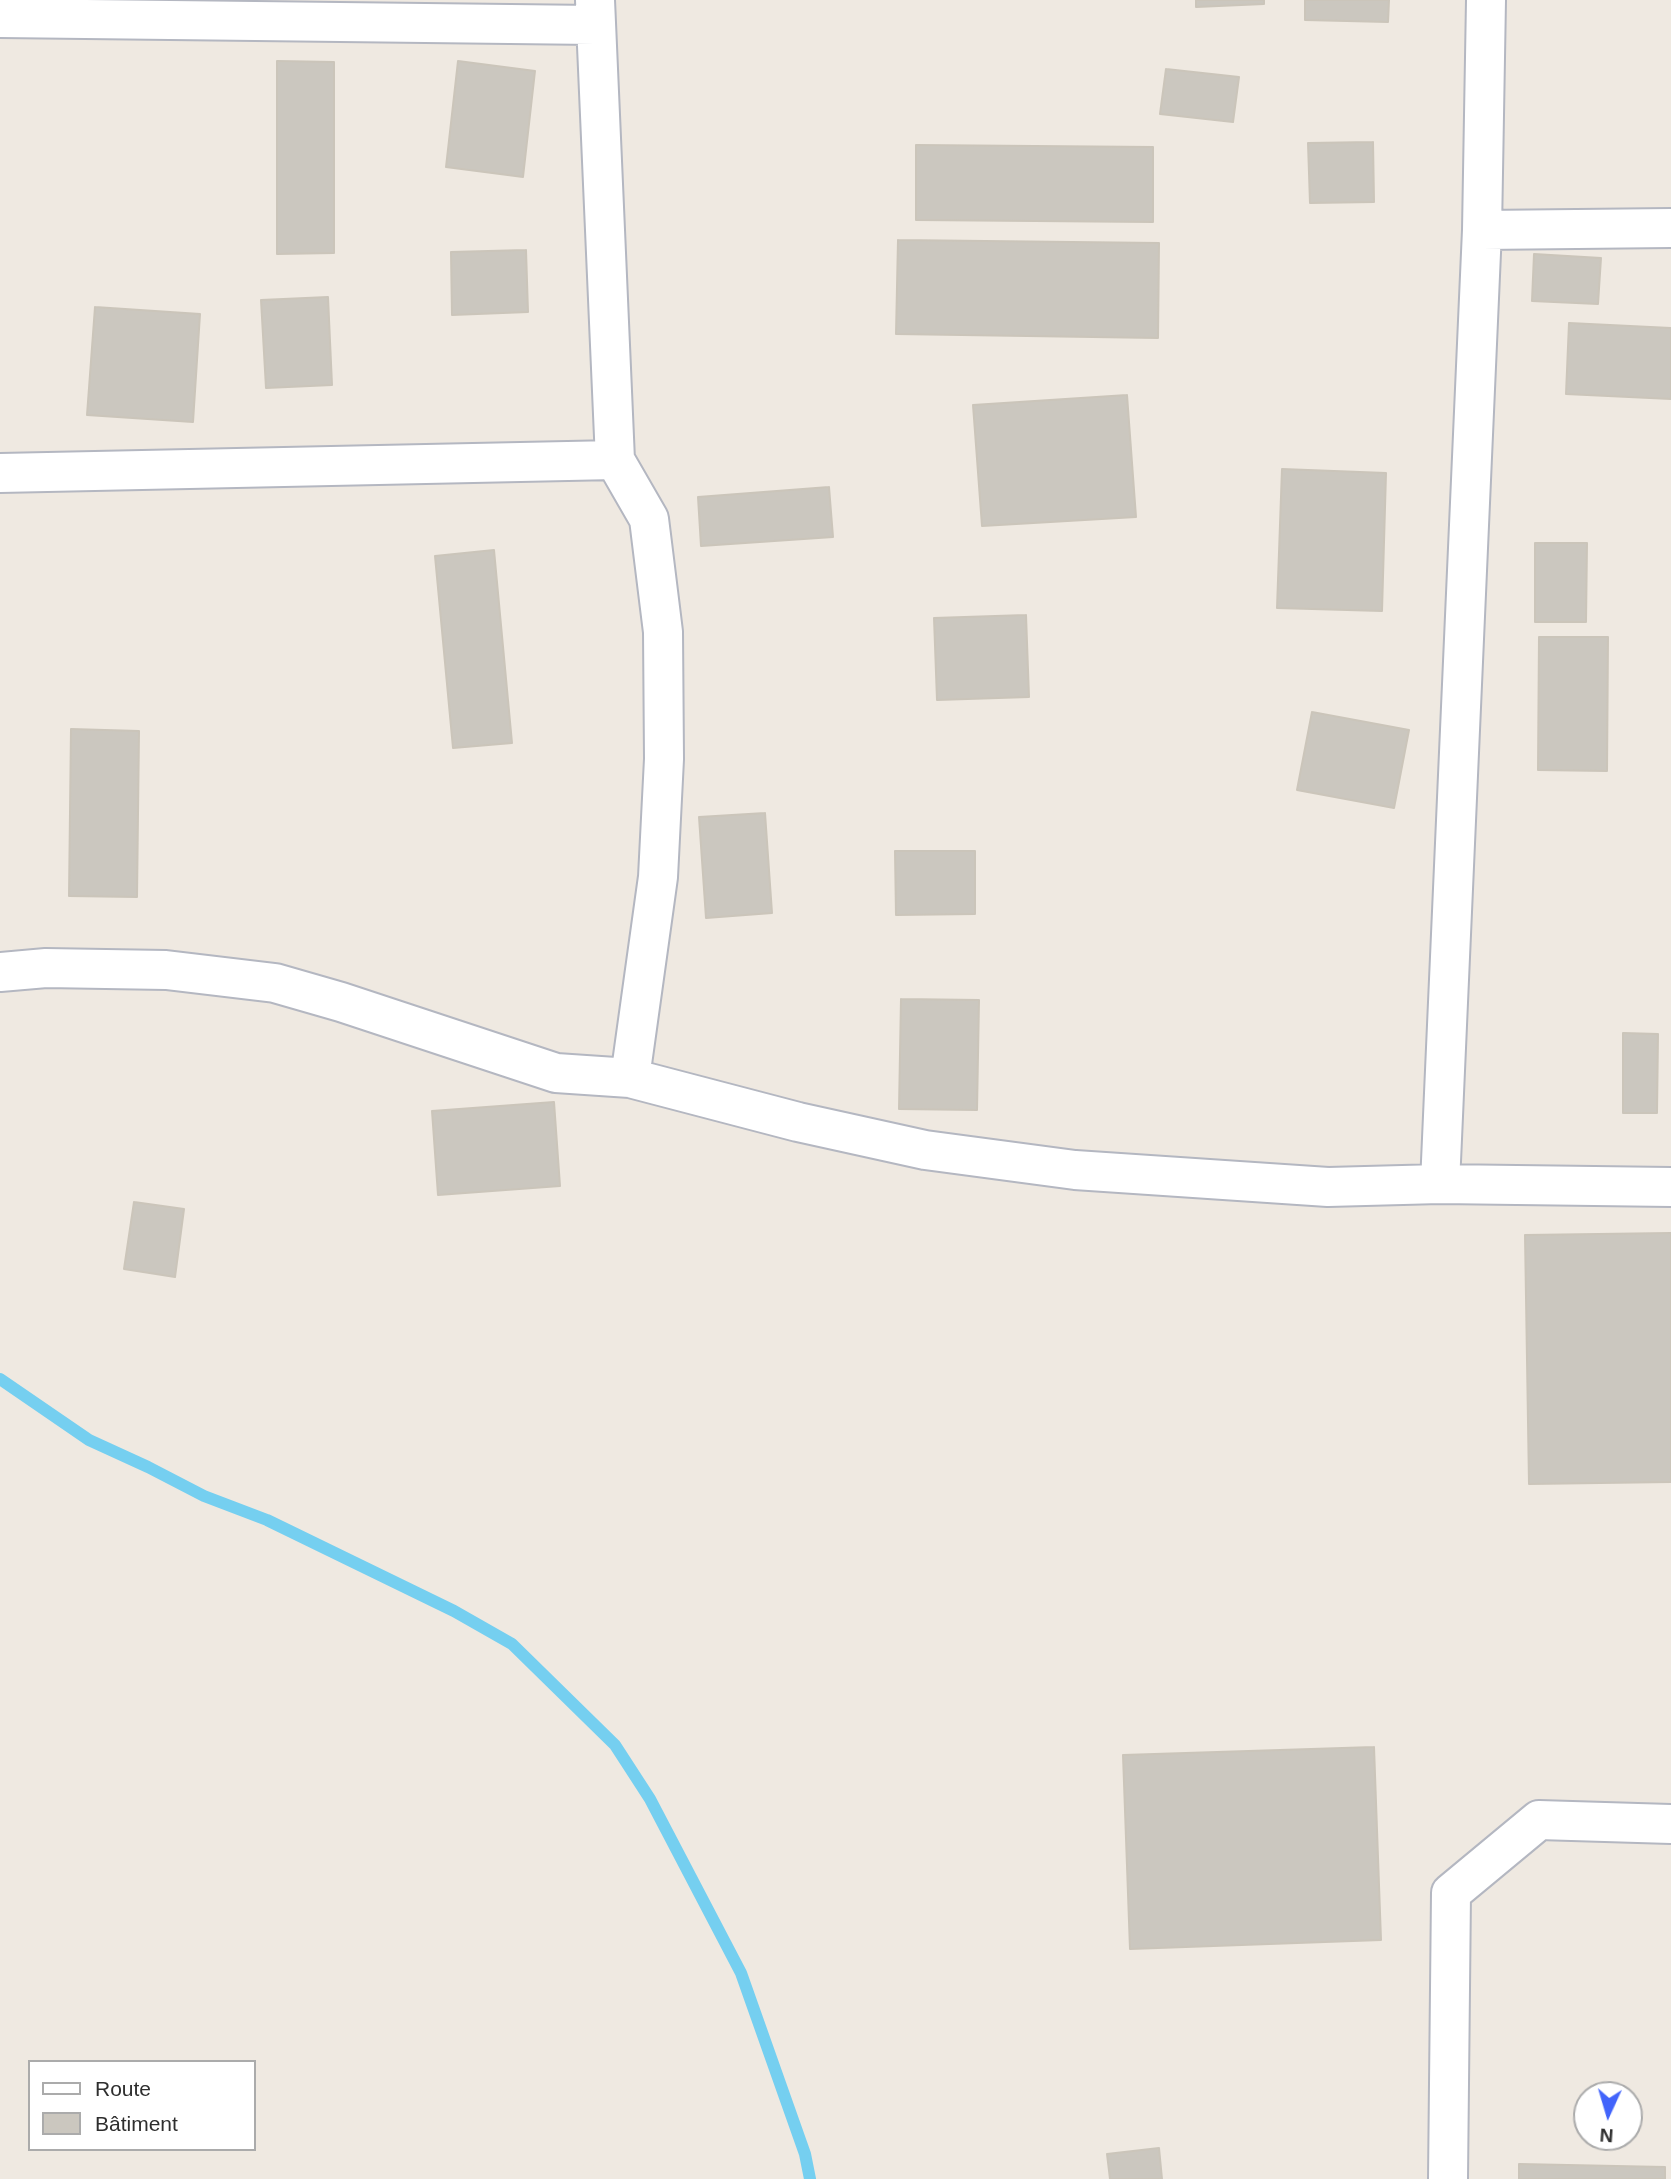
<!DOCTYPE html>
<meta charset="utf-8">
<style>
body{margin:0}
#map{position:relative;width:1671px;height:2179px;overflow:hidden;background:#efe9e1;font-family:Arial,sans-serif}
canvas{display:block}
.legend{position:absolute;left:28px;top:2060px;width:228px;height:91px;box-sizing:border-box;background:#fff;border:2px solid #ababab;margin:0;padding:9px 12px;list-style:none;font-size:21px;color:#2e2e2e}
.legend li{display:flex;align-items:center;gap:14px;height:35px}
.legend b{width:35px;border:2px solid #ababab}
.north{position:absolute;left:1573px;top:2081px;width:70px;height:70px;box-sizing:border-box;background:#fff;border:2px solid #ababab;border-radius:50%;rotate:184deg;font-size:19px;font-weight:700;line-height:28px;text-align:center;color:#2e2e2e}
.north::after{content:'';display:block;margin:auto;width:24px;height:32px;background:#4264fb;clip-path:polygon(50% 0,100% 100%,50% 72%,0 100%)}
</style>
<div id="map">
<canvas width="1671" height="2179"></canvas>
<ul class="legend">
<li><b style="height:9px;background:#fff"></b>Route</li>
<li><b style="height:19px;background:#cbc7bf"></b>Bâtiment</li>
</ul>
<div class="north">N</div>
</div>
<script>
const context = document.querySelector('canvas').getContext('2d');
context.lineJoin = 'round';
function toPath(rows) {
  const path = new Path2D();
  for (const r of rows) {
    path.moveTo(r[0], r[1]);
    for (let i = 2; i < r.length; i += 2) path.lineTo(r[i], r[i + 1]);
  }
  return path;
}
function stroke(path, color, width, dash) {
  context.strokeStyle = color;
  context.lineWidth = width;
  context.lineCap = dash ? 'butt' : 'round';
  context.setLineDash(dash || []);
  context.stroke(path);
}
function fill(path, color) {
  context.fillStyle = color;
  context.fill(path, 'evenodd');
}
stroke(toPath([
 [0,1379,89,1440,148,1467,204,1496,267,1520,454,1611,512,1644,615,1745,650,1799,741,1973,805,2154,810,2179]
]), '#75cff0', 12);
const building = toPath([
 [1196,0,1264,0,1264,4,1196,7,1196,0],
 [1305,0,1389,0,1388,22,1305,20,1305,0],
 [277,61,334,62,334,253,277,254,277,61],
 [458,61,535,71,523,177,446,167,458,61],
 [1166,69,1239,77,1233,122,1160,114,1166,69],
 [1373,142,1374,202,1310,203,1308,143,1373,142],
 [916,145,1153,147,1153,222,916,220,916,145],
 [898,240,1159,243,1158,338,896,334,898,240],
 [526,250,528,312,452,315,451,252,526,250],
 [1534,254,1601,258,1598,304,1532,301,1534,254],
 [328,297,332,385,266,388,261,300,328,297],
 [95,307,200,314,193,422,87,415,95,307],
 [1569,323,1671,328,1671,399,1566,394,1569,323],
 [1127,395,1136,517,982,526,973,405,1127,395],
 [1282,469,1386,473,1382,611,1277,608,1282,469],
 [829,487,833,537,701,546,698,497,829,487],
 [1535,543,1587,543,1586,622,1535,622,1535,543],
 [494,550,512,743,453,748,435,556,494,550],
 [1026,615,1029,697,937,700,934,618,1026,615],
 [1539,637,1608,637,1607,771,1538,770,1539,637],
 [1312,712,1409,730,1394,808,1297,790,1312,712],
 [71,729,139,731,137,897,69,896,71,729],
 [765,813,772,913,706,918,699,817,765,813],
 [895,851,975,851,975,914,896,915,895,851],
 [901,999,979,1000,977,1110,899,1109,901,999],
 [1623,1033,1658,1034,1657,1113,1623,1113,1623,1033],
 [554,1102,560,1186,438,1195,432,1111,554,1102],
 [134,1202,184,1209,175,1277,124,1269,134,1202],
 [1671,1233,1671,1482,1529,1484,1525,1235,1671,1233],
 [1374,1747,1381,1940,1130,1949,1123,1755,1374,1747],
 [1159,2148,1162,2179,1110,2179,1107,2154,1159,2148],
 [1519,2164,1665,2167,1665,2179,1519,2179,1519,2164]
]);
fill(building, '#cbc7bf');
stroke(building, '#cbc5ba', 2);
const street = toPath([
 [595,0,615,460,649,519,663,632,664,759,658,877,630,1078],
 [0,18,595,25],
 [1482,230,1671,228],
 [0,473,615,460],
 [0,972,46,968,166,970,275,983,341,1002,556,1073,630,1078,798,1122,925,1150,1075,1170,1328,1187,1440,1184,1671,1187],
 [1440,1184,1482,230,1486,0],
 [1448,2179,1451,1893,1539,1820,1671,1824]
]);
stroke(street, '#b4b7c1', 42);
stroke(street, '#fff', 38);
</script>
